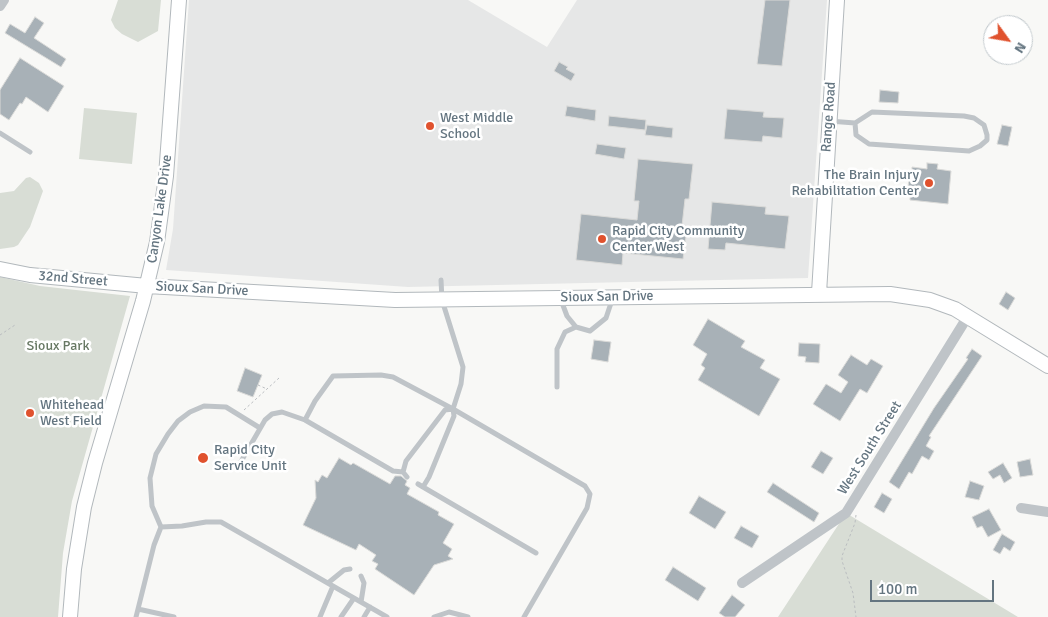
<!DOCTYPE html>
<style>
body{margin:0}
#map{position:relative;width:1048px;height:617px;overflow:hidden;background:#f8f8f6;font-family:Signika,sans-serif}
canvas{display:block}
.north{position:absolute;left:983px;top:15px;width:50px;height:50px;box-sizing:border-box;background:#fff;border:1px solid #c1c8cc;border-radius:50%;rotate:122deg;font-size:14px;font-weight:700;line-height:20px;text-align:center;color:#647580}
.north::after{content:'';display:block;margin:auto;width:18px;height:22px;background:#e0522e;clip-path:polygon(50% 0,100% 100%,50% 72%,0 100%)}
.scale{position:absolute;left:870px;top:580px;width:124px;height:22px;box-sizing:border-box;border:2px solid #647580;border-top:0;padding-left:6px;font-size:15px;line-height:18px;white-space:nowrap;color:#647580;-webkit-text-stroke:4px #fff;paint-order:stroke}
</style>
<div id="map">
<canvas width="1048" height="617"></canvas>
<div class="north">N</div>
<div class="scale">100 m</div>
</div>
<script>
const context = document.querySelector('canvas').getContext('2d');
context.lineJoin = 'round';
function fill(path, color) {
  context.fillStyle = color;
  context.fill(path, 'evenodd');
}
function toPath(rows) {
  const path = new Path2D();
  for (const r of rows) {
    path.moveTo(r[0], r[1]);
    for (let i = 2; i < r.length; i += 2) path.lineTo(r[i], r[i + 1]);
  }
  return path;
}
function stroke(path, color, width, dash) {
  context.strokeStyle = color;
  context.lineWidth = width;
  context.lineCap = dash ? 'butt' : 'round';
  context.setLineDash(dash || []);
  context.stroke(path);
}
function drawText(font, color, halo, rows, align = 'center') {
  context.font = font + ' Signika,sans-serif';
  context.lineWidth = 5;
  context.setLineDash([]);
  context.textBaseline = 'middle';
  context.strokeStyle = halo;
  context.fillStyle = color;
  for (const [text, x, y, turn = 0] of rows) {
    context.save();
    context.translate(x, y);
    context.rotate((+turn || 0) * Math.PI / 180);
    context.textAlign = isNaN(turn) ? turn : align;
    if (halo) context.strokeText(text, 0, 0);
    context.fillText(text, 0, 0);
    context.restore();
  }
}
fill(toPath([
 [189,0,468,0,547,47,577,0,827,0,808,278,408,287,166,270,173,229]
]), '#e6e7e7');
fill(toPath([
 [118,0,161,0,158,31,138,42,122,34,115,28,111,20],
 [84,108,137,113,132,164,79,159],
 [30,177,39,183,43,191,30,227,18,245,14,247,0,249,0,193,14,191,26,178],
 [0,277,40,286,130,296,72,501,63,553,58,617,0,617],
 [846,513,1018,617,778,617]
]), '#d8ddd5');
const building = toPath([
 [765,0,790,0,782,66,757,64,765,0],
 [35,17,44,23,34,38,66,59,61,67,5,33,10,24,25,33,35,17],
 [20,58,64,86,48,112,26,97,22,104,20,103,9,120,0,114,0,90,20,58],
 [559,62,568,67,566,69,575,74,571,81,554,71,559,62],
 [880,90,899,92,898,103,879,102,880,90],
 [567,106,596,110,595,121,565,116,567,106],
 [727,109,764,112,763,117,784,118,782,138,763,136,762,142,724,139,727,109],
 [609,116,646,120,645,130,608,126,609,116],
 [647,125,673,128,672,138,645,135,647,125],
 [1002,125,1012,127,1008,146,997,144,1002,125],
 [597,144,626,148,624,159,595,154,597,144],
 [638,159,693,164,689,199,685,199,681,235,686,236,683,259,623,253,622,265,576,260,581,214,637,220,639,201,634,201,638,159],
 [927,163,938,164,937,169,951,171,948,204,910,200,910,192,908,192,909,174,912,174,912,167,927,169,927,163],
 [712,202,766,207,765,214,789,216,785,249,726,243,725,250,708,249,712,202],
 [1006,292,1015,298,1008,310,999,304,1006,292],
 [708,319,745,341,741,347,765,360,760,368,780,379,759,416,698,380,705,368,701,365,707,354,693,345,708,319],
 [594,340,611,342,608,362,591,359,594,340],
 [799,343,820,344,819,363,805,362,806,357,798,356,799,343],
 [972,349,982,356,929,436,931,437,926,446,934,451,929,460,922,456,912,474,909,472,899,489,889,482,934,408,968,359,966,358,972,349],
 [851,355,867,365,871,359,883,366,867,393,860,389,840,421,813,404,826,384,841,393,848,382,838,375,851,355],
 [245,368,262,375,253,397,237,391,245,368],
 [821,451,833,458,823,474,811,467,821,451],
 [339,458,351,465,353,463,390,484,395,476,401,476,407,481,405,485,410,488,407,494,439,512,438,515,454,524,443,543,452,549,448,556,453,559,434,565,414,595,375,569,378,564,372,561,376,555,359,544,356,550,303,525,316,498,315,480,318,482,322,475,327,478,339,458],
 [1030,459,1033,475,1020,477,1017,462,1030,459],
 [1003,463,1012,478,1004,483,1000,475,993,479,988,472,1003,463],
 [970,481,984,486,979,500,965,497,970,481],
 [773,483,819,513,814,522,767,492,773,483],
 [882,493,892,499,884,513,874,507,882,493],
 [699,496,726,512,715,529,689,513,699,496],
 [989,509,1001,530,988,537,982,526,977,528,972,517,989,509],
 [741,526,759,536,752,548,734,538,741,526],
 [1002,534,1015,542,1010,551,1004,547,1000,554,993,550,1002,534],
 [673,567,706,588,698,601,665,580,673,567],
 [732,595,745,605,735,617,725,617,719,613,732,595]
]);
fill(building, '#a8b1b7');
stroke(building, '#dadad8', 1);
const secondary = toPath([
 [0,269,30,275,147,286,395,300,890,294,930,300,955,309,1048,366],
 [819,293,837,0],
 [70,617,74,569,84,507,95,463,143,301,157,242,166,176,179,0]
]);
stroke(secondary, '#b2b8bc', 16);
stroke(toPath([
 [0,335,15,325],
 [258,385,267,389],
 [244,410,279,378],
 [856,515,855,523,842,556,842,561,853,593,856,617]
]), '#babdc0', 1, [2.5, 2.5]);
stroke(toPath([
 [829,121,855,123,872,112,964,116,974,118,984,125,987,135,987,140,980,146,969,151,869,144,856,135,855,123],
 [0,133,30,152],
 [441,280,442,300,463,367,461,384,453,409,585,486,590,494,587,508,524,617],
 [561,300,567,316,576,327,590,331,606,318,612,300],
 [557,387,557,349,565,332,576,327],
 [305,420,393,471,403,472],
 [239,465,265,420,272,414,282,412,305,420,315,401,333,376,381,375,393,377,453,409],
 [407,477,403,472,406,461,445,410,453,409,454,416,429,477,423,487,418,484],
 [423,487,536,553],
 [161,527,182,526,206,522,221,522,387,617],
 [328,583,344,570,350,569],
 [361,602,364,583,361,576],
 [138,609,174,617],
 [136,617,154,545,161,527,152,506,150,478,156,454,168,434,178,421,190,412,204,406,226,407,260,428],
 [320,617,333,586],
 [341,617,354,598],
 [364,617,370,607],
 [434,617,449,612,468,617]
]), '#bfc4c8', 5);
stroke(toPath([
 [0,6,4,0],
 [1021,508,1048,512],
 [742,583,846,513,968,316]
]), '#bfc4c8', 10);
stroke(secondary, '#fff', 14);
for (const [x, y, r, color] of [
 [430,126,5,"#e0522e"],
 [929,183,5,"#e0522e"],
 [602,239,5,"#e0522e"],
 [30,413,5,"#e0522e"],
 [203,458,6,"#e0522e"]
]) {
  const dot = new Path2D();
  dot.arc(x, y, r, 0, 2 * Math.PI);
  context.fillStyle = color;
  context.fill(dot);
  stroke(dot, '#fff', 2);
}
drawText('14px', '#647580', '#fff', [
 ["Range Road",829,117,-86],
 ["Canyon Lake Drive",160,209,-82],
 ["32nd Street",73,279,5],
 ["Sioux San Drive",202,289,3],
 ["Sioux San Drive",607,297,-1],
 ["West South Street",870,448,-58]
]);
drawText('14px', '#647580', '#fff', [
 ["West Middle",440,118],
 ["School",440,134],
 ["The Brain Injury",919,175,"right"],
 ["Rehabilitation Center",919,191,"right"],
 ["Rapid City Community",612,231],
 ["Center West",612,247],
 ["Whitehead",40,405],
 ["West Field",40,421],
 ["Rapid City",214,450],
 ["Service Unit",214,466]
], 'left');
drawText('14px', '#677863', '#fff', [
 ["Sioux Park",58,346]
]);
</script>
